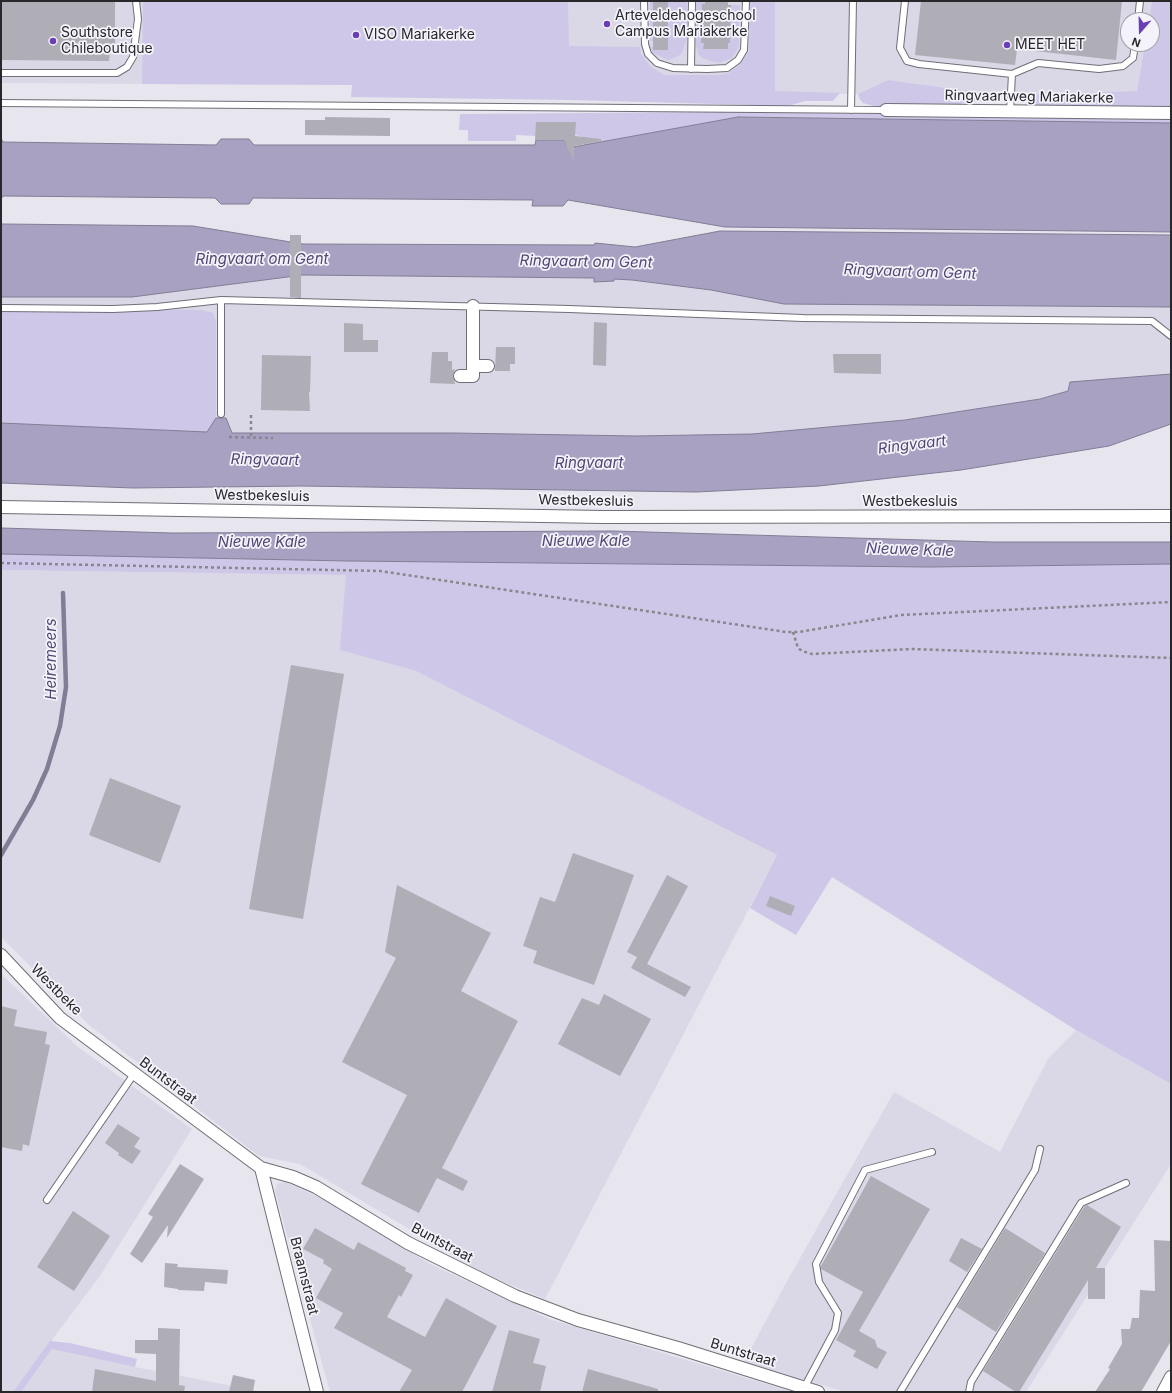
<!DOCTYPE html>
<style>
body{margin:0}
#map{position:relative;width:1172px;height:1393px;overflow:hidden;background:#e7e5ee;font-family:Inter,sans-serif}
canvas{display:block}
.frame{position:absolute;inset:0;border:2px solid #28272a;pointer-events:none}
.north{position:absolute;left:1120px;top:12px;width:40px;height:40px;box-sizing:border-box;background:#f4f3fb;border:1px solid #a2a1a7;border-radius:50%;rotate:200deg;font-size:11px;font-weight:700;line-height:16px;text-align:center;color:#28272a}
.north::after{content:'';display:block;margin:auto;width:14px;height:18px;background:#693eb6;clip-path:polygon(50% 0,100% 100%,50% 72%,0 100%)}
</style>
<div id="map">
<canvas width="1172" height="1393"></canvas>
<div class="frame"></div>
<div class="north">N</div>
</div>
<script>
const context = document.querySelector('canvas').getContext('2d');
context.lineJoin = 'round';
function fill(path, color) {
  context.fillStyle = color;
  context.fill(path, 'evenodd');
}
function toPath(rows) {
  const path = new Path2D();
  for (const r of rows) {
    path.moveTo(r[0], r[1]);
    for (let i = 2; i < r.length; i += 2) path.lineTo(r[i], r[i + 1]);
  }
  return path;
}
function stroke(path, color, width, dash) {
  context.strokeStyle = color;
  context.lineWidth = width;
  context.lineCap = dash ? 'butt' : 'round';
  context.setLineDash(dash || []);
  context.stroke(path);
}
function drawText(font, color, halo, rows, align = 'center') {
  context.font = font + ' Inter,sans-serif';
  context.lineWidth = 3.5;
  context.setLineDash([]);
  context.textBaseline = 'middle';
  context.strokeStyle = halo;
  context.fillStyle = color;
  for (const [text, x, y, turn = 0] of rows) {
    context.save();
    context.translate(x, y);
    context.rotate((+turn || 0) * Math.PI / 180);
    context.textAlign = isNaN(turn) ? turn : align;
    if (halo) context.strokeText(text, 0, 0);
    context.fillText(text, 0, 0);
    context.restore();
  }
}
fill(toPath([
 [1,1,1152,1,1149,20,1128,20,1128,44,1145,44,1137,91,1027,96,961,90,888,80,858,94,353,85,1,83],
 [303,275,594,278,594,281,614,281,614,279,632,280,711,290,784,304,1171,307,1171,374,1070,382,1068,391,1040,399,905,420,752,434,637,436,452,433,232,433,226,419,1,423,1,297,132,297],
 [1,570,347,575,341,650,416,671,777,855,545,1299,485,1274,300,1164,259,1156,89,1025,1,937],
 [1,974,78,1047,192,1129,99,1277,13,1392,1,1392],
 [1076,1030,1171,1084,1171,1164,1026,1392,846,1392,744,1362,786,1283,894,1092,1000,1152,1048,1059],
 [285,1182,329,1202,430,1264,549,1319,793,1392,330,1392,275,1191,277,1184],
 [52,1349,135,1367,263,1392,21,1392]
]), '#dad7e7');
fill(toPath([
 [143,1,626,1,568,2,569,46,640,47,641,54,651,67,664,75,720,75,729,73,741,63,749,51,750,1,775,1,775,91,840,93,833,101,805,101,788,106,572,100,351,97,352,85,142,84],
 [650,1,653,1,653,41,650,41],
 [668,1,687,1,687,39,682,53,678,56,668,60,653,53,650,47,653,47,653,50,668,50],
 [695,1,705,1,705,4,702,5,701,43,704,43,703,49,728,49,728,43,730,43,731,5,740,5,739,47,732,58,719,63,714,62,702,58,699,55,695,42],
 [1152,1,1171,1,1171,107,1035,107,1024,101,1020,95,1137,91,1145,44,1152,44,1152,20,1149,20],
 [888,80,961,90,995,93,992,101,966,102,954,106,874,106,863,103,859,98,858,94],
 [718,112,1171,117,1171,123,738,117,583,145,583,137,575,135,575,122,536,122,536,136,516,135,516,141,468,141,468,130,459,130,460,114],
 [1,309,202,310,213,313,216,321,216,418,207,432,1,423],
 [1,554,348,561,930,567,1171,564,1171,1084,1076,1030,832,877,796,935,750,908,777,855,416,671,340,650,346,575,1,570],
 [50,1341,70,1343,137,1359,135,1367,52,1349,21,1392,13,1392]
]), '#cec7e7');
const water = toPath([
 [738,117,1171,123,1171,232,725,227,568,200,563,206,532,206,533,200,253,198,249,204,221,204,215,198,4,196,1,198,1,138,3,142,216,145,221,139,249,139,254,145,535,145,536,140,564,140,567,146,573,147,738,117],
 [1,224,193,226,303,244,594,245,595,243,635,247,720,231,1171,235,1171,307,784,304,711,290,632,280,614,279,614,281,594,282,594,278,303,275,132,297,1,297,1,224],
 [1171,374,1171,424,1109,446,961,470,819,486,696,492,301,486,133,488,1,483,1,423,207,432,216,418,226,418,232,433,452,433,637,436,752,434,905,420,1040,399,1068,391,1070,382,1171,374],
 [1,528,172,533,613,531,992,542,1171,542,1171,564,930,567,348,561,1,554,1,528]
]);
fill(water, '#a8a1c1');
stroke(water, '#827c94', 1);
stroke(toPath([
 [1,855,33,800,47,769,60,726,66,687,63,593]
]), '#827c94', 4.5);
fill(toPath([
 [1,1,115,1,115,52,110,52,109,61,1,60],
 [653,1,668,1,668,50,653,50],
 [705,1,728,1,728,5,731,5,730,43,728,43,728,49,703,49,704,43,701,43,702,4,705,4],
 [921,1,1122,1,1116,60,1017,49,1015,65,915,55],
 [325,117,390,118,390,136,305,135,305,120,325,120],
 [536,122,576,122,575,136,601,139,601,141,574,146,574,162,564,140,535,140],
 [290,235,301,235,301,298,290,297],
 [594,322,607,323,606,366,593,365],
 [344,323,363,324,363,340,378,340,378,352,344,352],
 [496,347,515,347,515,364,510,364,510,371,495,371],
 [432,352,448,352,448,361,452,361,452,370,455,369,453,376,455,384,430,383],
 [833,354,881,354,881,374,834,373],
 [262,355,311,356,310,392,309,392,310,411,261,410],
 [291,665,344,674,303,919,249,909],
 [110,778,181,806,160,863,89,835],
 [573,853,634,875,594,985,533,963,537,951,523,946,540,897,555,902],
 [667,875,688,886,647,964,691,987,685,997,631,968,637,957,627,952],
 [397,885,491,933,461,991,518,1021,442,1168,468,1181,463,1191,437,1178,419,1213,361,1184,407,1095,342,1062,396,958,385,952],
 [770,896,795,906,791,916,766,906],
 [604,994,651,1019,620,1076,558,1044,582,998,599,1005],
 [1,1006,17,1010,14,1026,47,1032,45,1044,50,1045,29,1146,23,1144,22,1151,1,1147],
 [118,1124,140,1138,134,1147,141,1151,132,1164,118,1155,119,1153,105,1143],
 [180,1164,204,1179,167,1238,168,1225,142,1263,130,1254,153,1217,148,1214],
 [871,1176,930,1209,859,1331,875,1340,877,1347,887,1352,877,1369,853,1356,856,1351,836,1340,863,1292,821,1269,821,1266],
 [1087,1205,1121,1227,1096,1268,1105,1268,1105,1299,1088,1299,1088,1280,1019,1392,1016,1392,983,1371,1084,1207],
 [73,1211,110,1236,74,1291,37,1267],
 [315,1228,354,1250,358,1242,406,1268,405,1271,413,1275,401,1297,399,1295,387,1317,425,1337,446,1298,497,1326,462,1392,399,1392,412,1370,334,1328,343,1313,316,1298,332,1269,323,1263,324,1260,303,1249],
 [1005,1228,1045,1253,996,1332,957,1307],
 [961,1238,982,1249,967,1272,949,1261],
 [1154,1240,1171,1241,1171,1341,1141,1392,1095,1392,1110,1369,1108,1368,1122,1344,1121,1329,1130,1329,1132,1318,1139,1318,1140,1290,1155,1291],
 [165,1263,178,1264,177,1267,228,1270,227,1284,205,1282,204,1291,178,1290,178,1289,164,1287],
 [158,1328,180,1329,179,1385,185,1386,184,1392,92,1392,95,1369,156,1381,156,1354,135,1353,135,1340,158,1340],
 [509,1330,540,1339,533,1363,546,1366,540,1392,492,1392],
 [588,1369,658,1389,658,1392,582,1392],
 [233,1375,255,1380,253,1392,229,1392]
]), '#afadb5');
const lane = toPath([
 [644,1,645,44,648,54,657,63,673,68,707,69,727,68,738,60,744,50,746,1],
 [905,1,900,48,907,61,919,64,1012,74,1038,63,1099,69,1123,66,1133,58,1135,44],
 [1138,20,1140,1],
 [691,69,692,1],
 [1,73,117,73,127,67,133,57,138,19,136,1],
 [1,103,886,110],
 [851,110,853,1],
 [1010,112,1012,74],
 [221,300,221,414],
 [1,308,113,309,157,307,221,300,569,309,803,318,1152,321,1171,336],
 [47,1200,134,1074],
 [804,1388,835,1330,838,1313,819,1282,816,1264,865,1170,932,1152],
 [900,1392,1035,1170,1040,1149],
 [969,1392,971,1382,1081,1203,1126,1183]
]);
const street = toPath([
 [886,110,1171,113],
 [473,366,488,366],
 [460,376,473,376,473,306],
 [1,507,603,517,1171,516],
 [1,955,60,1018,261,1168,293,1177,316,1187,408,1243,515,1296,578,1320,678,1348,818,1392],
 [261,1168,317,1392],
 [1163,1392,1171,1377]
]);
stroke(lane, '#706e76', 8);
stroke(street, '#706e76', 14);
stroke(toPath([
 [251,415,251,438],
 [229,437,273,438],
 [1,563,380,571,786,632,799,632,901,615,1171,602],
 [793,632,798,648,802,651,812,654,912,649,1171,658]
]), '#88878d', 2.5, [3, 3]);
stroke(lane, '#fff', 6);
stroke(street, '#fff', 12);
for (const [x, y, r, color] of [
 [607,24,4,"#693eb6"],
 [356,35,4,"#693eb6"],
 [53,41,4,"#693eb6"],
 [1007,45,4,"#693eb6"]
]) {
  const dot = new Path2D();
  dot.arc(x, y, r, 0, 2 * Math.PI);
  context.fillStyle = color;
  context.fill(dot);
  stroke(dot, '#f4f3fb', 1.5);
}
drawText('14px', '#28272a', '#f4f3fb', [
 ["Arteveldehogeschool",615,16],
 ["Campus Mariakerke",615,32],
 ["Southstore",61,33],
 ["Chileboutique",61,49],
 ["VISO Mariakerke",364,35],
 ["MEET HET",1015,45]
], 'left');
drawText('14px', '#28272a', '#f4f3fb', [
 ["Ringvaartweg Mariakerke",1029,97,1],
 ["Westbekesluis",262,496,1],
 ["Westbekesluis",586,501,1],
 ["Westbekesluis",910,502],
 ["Westbeke",56,990,45],
 ["Buntstraat",168,1081,37],
 ["Buntstraat",442,1243,28],
 ["Braamstraat",304,1276,76],
 ["Buntstraat",743,1353,17]
]);
drawText('italic 15px', '#524674', '#f4f3fb', [
 ["Ringvaart om Gent",262,259],
 ["Ringvaart om Gent",586,262,1],
 ["Ringvaart om Gent",910,272,2],
 ["Ringvaart",912,445,-7],
 ["Ringvaart",265,460,1],
 ["Ringvaart",589,463],
 ["Nieuwe Kale",586,541],
 ["Nieuwe Kale",262,542],
 ["Nieuwe Kale",910,550,2],
 ["Heiremeers",51,659,-90]
]);
</script>
